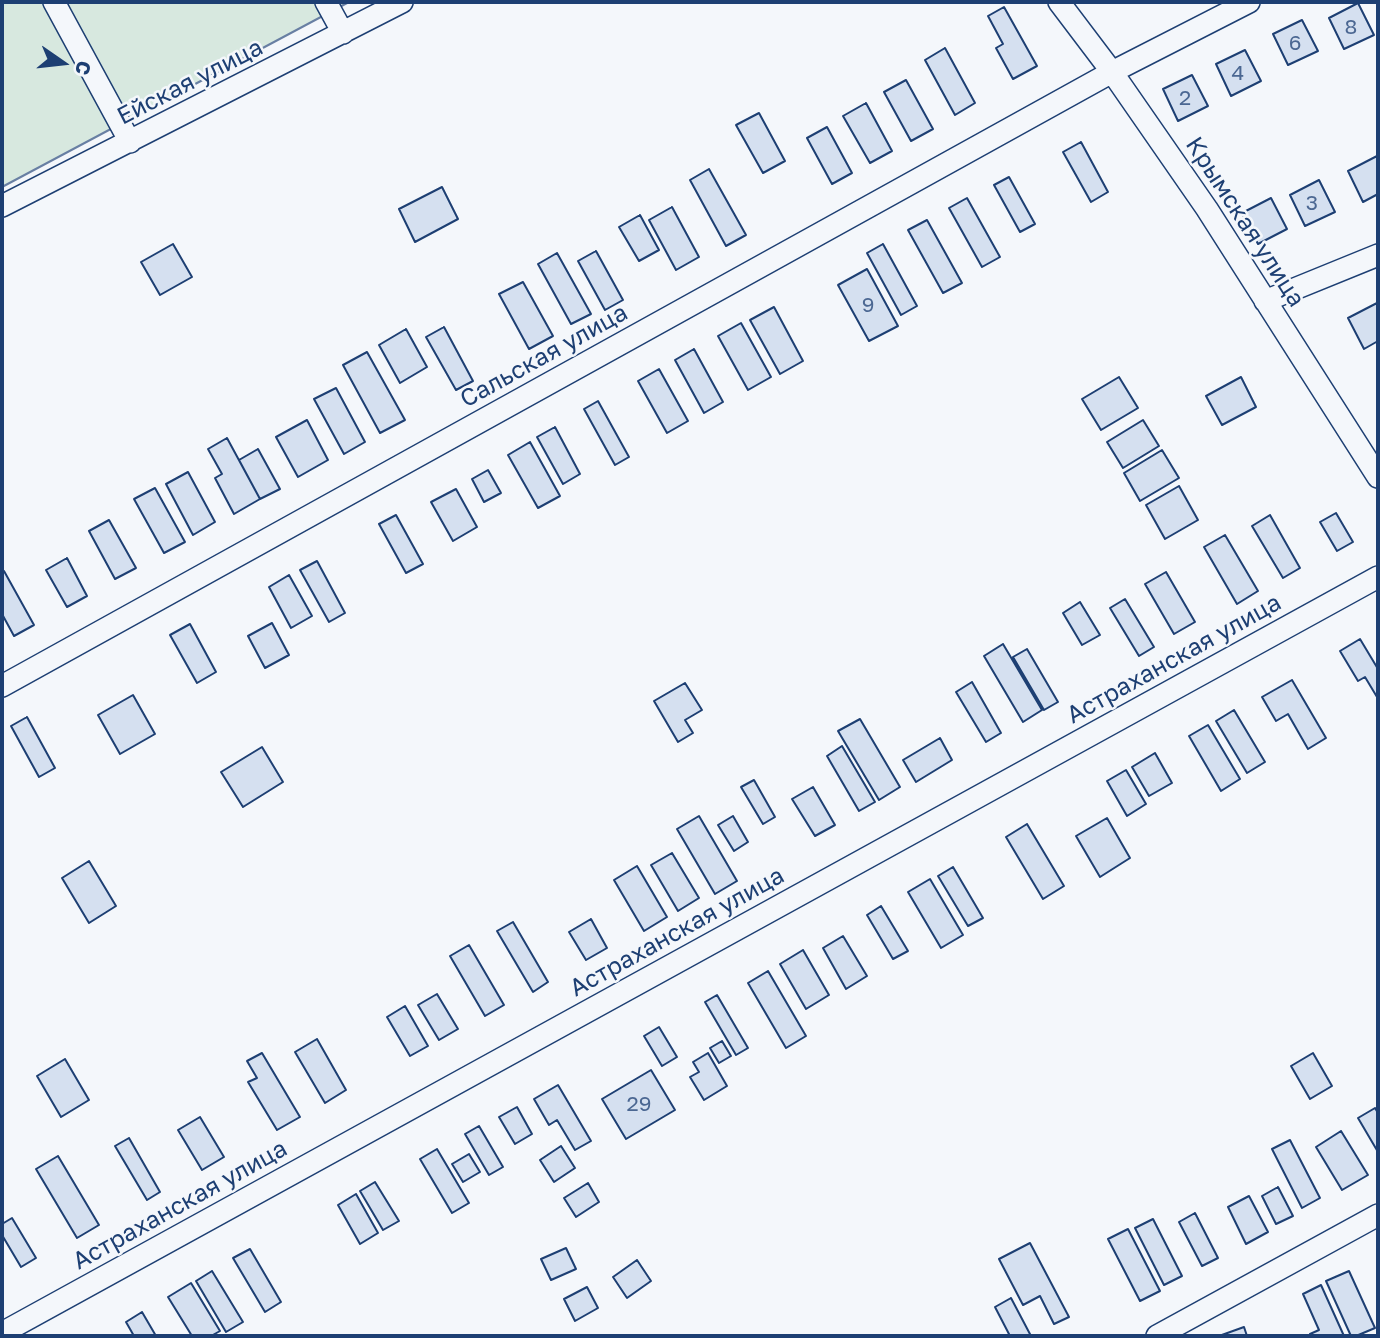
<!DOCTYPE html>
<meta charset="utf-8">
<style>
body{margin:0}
#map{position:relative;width:1380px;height:1338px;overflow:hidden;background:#f4f7fb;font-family:"Golos Text",sans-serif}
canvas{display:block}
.frame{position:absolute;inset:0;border:4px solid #1d3f73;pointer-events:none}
.north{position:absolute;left:28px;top:28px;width:70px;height:70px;-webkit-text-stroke:5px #f4f7fb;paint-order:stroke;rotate:104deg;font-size:19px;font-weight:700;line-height:28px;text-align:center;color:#1d3f73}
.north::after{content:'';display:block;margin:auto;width:24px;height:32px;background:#1d3f73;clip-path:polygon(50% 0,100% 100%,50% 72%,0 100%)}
</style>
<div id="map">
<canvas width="1380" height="1338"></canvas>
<div class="frame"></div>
<div class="north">С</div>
</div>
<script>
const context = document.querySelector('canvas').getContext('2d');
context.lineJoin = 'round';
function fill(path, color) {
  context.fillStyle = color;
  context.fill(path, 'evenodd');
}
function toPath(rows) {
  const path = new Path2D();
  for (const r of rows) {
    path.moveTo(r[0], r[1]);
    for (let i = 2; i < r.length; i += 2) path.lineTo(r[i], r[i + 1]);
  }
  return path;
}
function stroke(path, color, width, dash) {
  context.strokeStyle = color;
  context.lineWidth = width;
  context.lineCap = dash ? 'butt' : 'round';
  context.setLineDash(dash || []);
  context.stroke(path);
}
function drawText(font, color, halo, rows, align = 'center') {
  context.font = font + ' "Golos Text",sans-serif';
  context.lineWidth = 5;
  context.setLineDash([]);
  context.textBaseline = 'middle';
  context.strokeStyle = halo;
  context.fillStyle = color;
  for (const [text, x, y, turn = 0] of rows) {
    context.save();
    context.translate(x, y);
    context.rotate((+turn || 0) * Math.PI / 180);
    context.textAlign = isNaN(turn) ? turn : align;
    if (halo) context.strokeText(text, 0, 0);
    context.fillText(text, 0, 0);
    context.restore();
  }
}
const green = toPath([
 [2,2,349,2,2,187,2,2]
]);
fill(green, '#d7e8df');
stroke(green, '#687fa3', 2);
const building = toPath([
 [1358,3,1374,35,1344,49,1329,18,1358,3],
 [1004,7,1037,66,1013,79,996,48,1003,44,988,16,1004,7],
 [1302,20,1318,51,1288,65,1273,34,1302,20],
 [945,48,975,103,955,115,925,60,945,48],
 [1245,50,1261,81,1231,96,1216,64,1245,50],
 [1192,75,1208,106,1178,121,1163,89,1192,75],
 [906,80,933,129,911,141,884,92,906,80],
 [866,103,892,151,870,163,843,116,866,103],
 [759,113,785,161,763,173,736,125,759,113],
 [827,127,852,173,832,184,807,138,827,127],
 [1081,142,1108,192,1091,202,1063,152,1081,142],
 [1377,156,1378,194,1363,202,1348,171,1377,156],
 [709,169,746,235,726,246,690,180,709,169],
 [1009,177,1035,224,1020,232,994,185,1009,177],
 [1319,180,1335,212,1305,226,1290,195,1319,180],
 [442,187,458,219,415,242,399,209,442,187],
 [967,198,1000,257,982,267,949,208,967,198],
 [1271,198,1287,229,1258,244,1242,213,1271,198],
 [672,207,699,257,676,270,649,220,672,207],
 [640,215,659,250,639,261,619,227,640,215],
 [927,220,962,283,943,293,908,230,927,220],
 [173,244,192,277,160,295,141,262,173,244],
 [883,244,917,306,901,315,867,253,883,244],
 [596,251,623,300,605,310,578,261,596,251],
 [557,253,591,314,571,324,538,264,557,253],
 [867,269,898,326,869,341,838,285,867,269],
 [523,282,553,336,529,349,499,294,523,282],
 [1377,303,1378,341,1364,349,1348,318,1377,303],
 [774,307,803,361,780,374,750,320,774,307],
 [741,323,771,377,748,390,718,336,741,323],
 [444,327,473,381,456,390,426,337,444,327],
 [406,329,427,367,400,383,379,345,406,329],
 [694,349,723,402,704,413,675,360,694,349],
 [367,352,405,420,380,433,343,365,367,352],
 [659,369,688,421,667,433,638,381,659,369],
 [1119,377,1138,408,1101,430,1082,399,1119,377],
 [1241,377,1256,407,1222,425,1206,396,1241,377],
 [336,388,365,442,344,454,314,399,336,388],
 [598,401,629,457,615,465,584,409,598,401],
 [307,420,328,460,298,477,276,437,307,420],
 [1143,420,1159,446,1123,468,1107,442,1143,420],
 [555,427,580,474,563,484,537,437,555,427],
 [227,438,260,499,234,514,215,478,222,474,208,449,227,438],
 [530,442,560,496,538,508,508,455,530,442],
 [258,449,280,489,260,499,239,460,258,449],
 [1162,450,1179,478,1140,501,1124,473,1162,450],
 [488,470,501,493,484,502,472,479,488,470],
 [188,472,215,522,193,535,166,484,188,472],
 [1179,486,1198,520,1165,539,1146,505,1179,486],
 [155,488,185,542,164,553,134,499,155,488],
 [456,489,477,527,453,541,431,502,456,489],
 [1336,513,1353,542,1337,551,1320,522,1336,513],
 [396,515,423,564,406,573,379,524,396,515],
 [1270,515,1300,568,1283,578,1252,526,1270,515],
 [109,520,136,568,115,579,89,531,109,520],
 [1225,535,1258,591,1237,604,1204,547,1225,535],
 [67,558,87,596,67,607,46,570,67,558],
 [317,561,345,613,329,622,300,570,317,561],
 [4,571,34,625,14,636,2,614,2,572,4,571],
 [1166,572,1195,622,1174,634,1145,584,1166,572],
 [289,575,312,616,291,628,269,587,289,575],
 [1125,599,1154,647,1139,656,1110,608,1125,599],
 [1080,602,1100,635,1082,645,1063,613,1080,602],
 [272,623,289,655,265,668,248,636,272,623],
 [190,624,216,672,197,683,170,635,190,624],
 [1360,639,1378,669,1377,697,1365,677,1358,681,1340,651,1360,639],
 [1003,644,1042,710,1023,722,984,656,1003,644],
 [1027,649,1058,702,1044,710,1013,657,1027,649],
 [1292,680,1326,738,1308,749,1288,714,1276,721,1262,697,1292,680],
 [972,682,1001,733,986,742,956,692,972,682],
 [685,683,702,710,685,720,693,733,678,742,654,701,685,683],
 [133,695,155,734,120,754,98,715,133,695],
 [1234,710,1265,762,1247,773,1216,721,1234,710],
 [27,717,55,768,39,777,11,726,27,717],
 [860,719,900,787,879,800,838,731,860,719],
 [1208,725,1240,779,1221,791,1189,736,1208,725],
 [940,738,952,760,916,782,903,760,940,738],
 [842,746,875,802,859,811,827,756,842,746],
 [262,747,283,782,243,807,221,772,262,747],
 [1155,753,1172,783,1149,796,1132,767,1155,753],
 [1126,770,1146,804,1127,816,1107,781,1126,770],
 [754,780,775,817,763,824,741,787,754,780],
 [813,787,835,825,815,836,792,799,813,787],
 [699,816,737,881,715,894,677,829,699,816],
 [733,816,748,842,734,851,718,825,733,816],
 [1107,818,1130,858,1100,877,1076,836,1107,818],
 [1027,824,1064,886,1043,899,1006,837,1027,824],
 [672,853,699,898,678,911,651,865,672,853],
 [89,861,116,906,89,923,62,878,89,861],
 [637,866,667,917,644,931,614,880,637,866],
 [953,867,983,918,968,926,938,876,953,867],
 [930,879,963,935,941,948,908,892,930,879],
 [881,906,908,951,893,959,867,915,881,906],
 [591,919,607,948,586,960,569,932,591,919],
 [513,922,548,982,533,992,497,931,513,922],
 [843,936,867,976,846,989,823,948,843,936],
 [469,945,504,1005,485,1016,450,956,469,945],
 [803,950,829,995,806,1009,780,964,803,950],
 [768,971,806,1036,786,1048,748,983,768,971],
 [437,994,458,1029,439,1040,418,1005,437,994],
 [717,995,748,1048,736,1055,705,1002,717,995],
 [405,1006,428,1046,410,1056,387,1017,405,1006],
 [659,1027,677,1057,662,1066,644,1036,659,1027],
 [317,1039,346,1090,325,1103,295,1052,317,1039],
 [722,1041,731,1056,719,1063,710,1048,722,1041],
 [262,1053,300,1117,277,1130,248,1082,257,1078,247,1061,262,1053],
 [708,1053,727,1086,704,1100,690,1077,699,1072,693,1062,708,1053],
 [1313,1053,1332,1086,1310,1099,1291,1066,1313,1053],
 [65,1059,89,1100,61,1117,37,1076,65,1059],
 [651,1070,675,1110,626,1139,602,1099,651,1070],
 [558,1085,591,1141,575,1150,557,1120,549,1125,534,1099,558,1085],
 [517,1107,532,1134,515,1144,499,1117,517,1107],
 [1375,1108,1378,1113,1378,1152,1358,1118,1375,1108],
 [200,1117,224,1157,202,1170,178,1130,200,1117],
 [479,1126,503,1167,489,1175,465,1134,479,1126],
 [1341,1131,1368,1175,1342,1190,1316,1147,1341,1131],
 [129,1138,160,1192,147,1200,115,1146,129,1138],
 [1290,1140,1320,1198,1302,1208,1272,1149,1290,1140],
 [561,1146,575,1168,554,1182,540,1160,561,1146],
 [437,1149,469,1203,452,1213,420,1159,437,1149],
 [469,1154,480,1172,463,1182,452,1164,469,1154],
 [58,1156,99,1225,77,1238,36,1169,58,1156],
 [375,1182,399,1221,383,1230,360,1191,375,1182],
 [588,1183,599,1202,576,1217,564,1198,588,1183],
 [1278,1187,1293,1216,1276,1224,1262,1196,1278,1187],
 [356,1194,378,1233,360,1244,338,1205,356,1194],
 [1249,1196,1268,1232,1246,1244,1228,1207,1249,1196],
 [1195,1213,1218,1258,1202,1266,1179,1222,1195,1213],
 [12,1218,36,1258,21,1267,2,1235,2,1224,12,1218],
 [1153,1219,1182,1276,1164,1285,1135,1228,1153,1219],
 [1128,1229,1160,1291,1140,1301,1108,1239,1128,1229],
 [1030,1243,1069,1317,1054,1324,1040,1296,1023,1305,999,1259,1030,1243],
 [566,1248,576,1269,551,1280,541,1259,566,1248],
 [250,1249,281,1302,265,1312,233,1258,250,1249],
 [637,1260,651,1281,627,1298,613,1277,637,1260],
 [212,1271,243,1322,226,1332,196,1281,212,1271],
 [1349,1271,1375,1328,1356,1336,1351,1336,1326,1281,1349,1271],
 [191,1283,220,1331,211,1336,192,1336,168,1297,191,1283],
 [1321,1285,1344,1336,1311,1336,1310,1334,1319,1330,1303,1294,1321,1285],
 [587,1287,598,1308,575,1321,564,1299,587,1287],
 [1011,1298,1031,1336,1010,1336,995,1307,1011,1298],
 [142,1312,156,1336,134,1336,126,1322,142,1312],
 [1244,1327,1247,1336,1219,1336,1244,1327]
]);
fill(building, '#d5e0f0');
stroke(building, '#1d3f73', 2);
const minor = toPath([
 [54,2,130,142],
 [326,2,343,33],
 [1059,2,1112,72,1207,209,1378,477],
 [2,206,402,2],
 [1265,301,1378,255],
 [2,686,1112,72,1249,2],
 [2,1333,1378,577],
 [1157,1336,1378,1215]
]);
stroke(minor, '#1d3f73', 24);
stroke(minor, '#f4f7fb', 21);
drawText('21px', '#4b6792', null, [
 ["8",1351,27],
 ["6",1295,43],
 ["4",1238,73],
 ["2",1185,98],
 ["3",1312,203],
 ["9",868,305],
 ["29",639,1104]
]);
drawText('24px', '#1d3f73', '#f4f7fb', [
 ["Ейская улица",190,82,-27],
 ["Крымская улица",1245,222,57],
 ["Сальская улица",544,356,-29],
 ["Астраханская улица",1174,659,-29],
 ["Астраханская улица",677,932,-29],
 ["Астраханская улица",180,1205,-29]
]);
</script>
